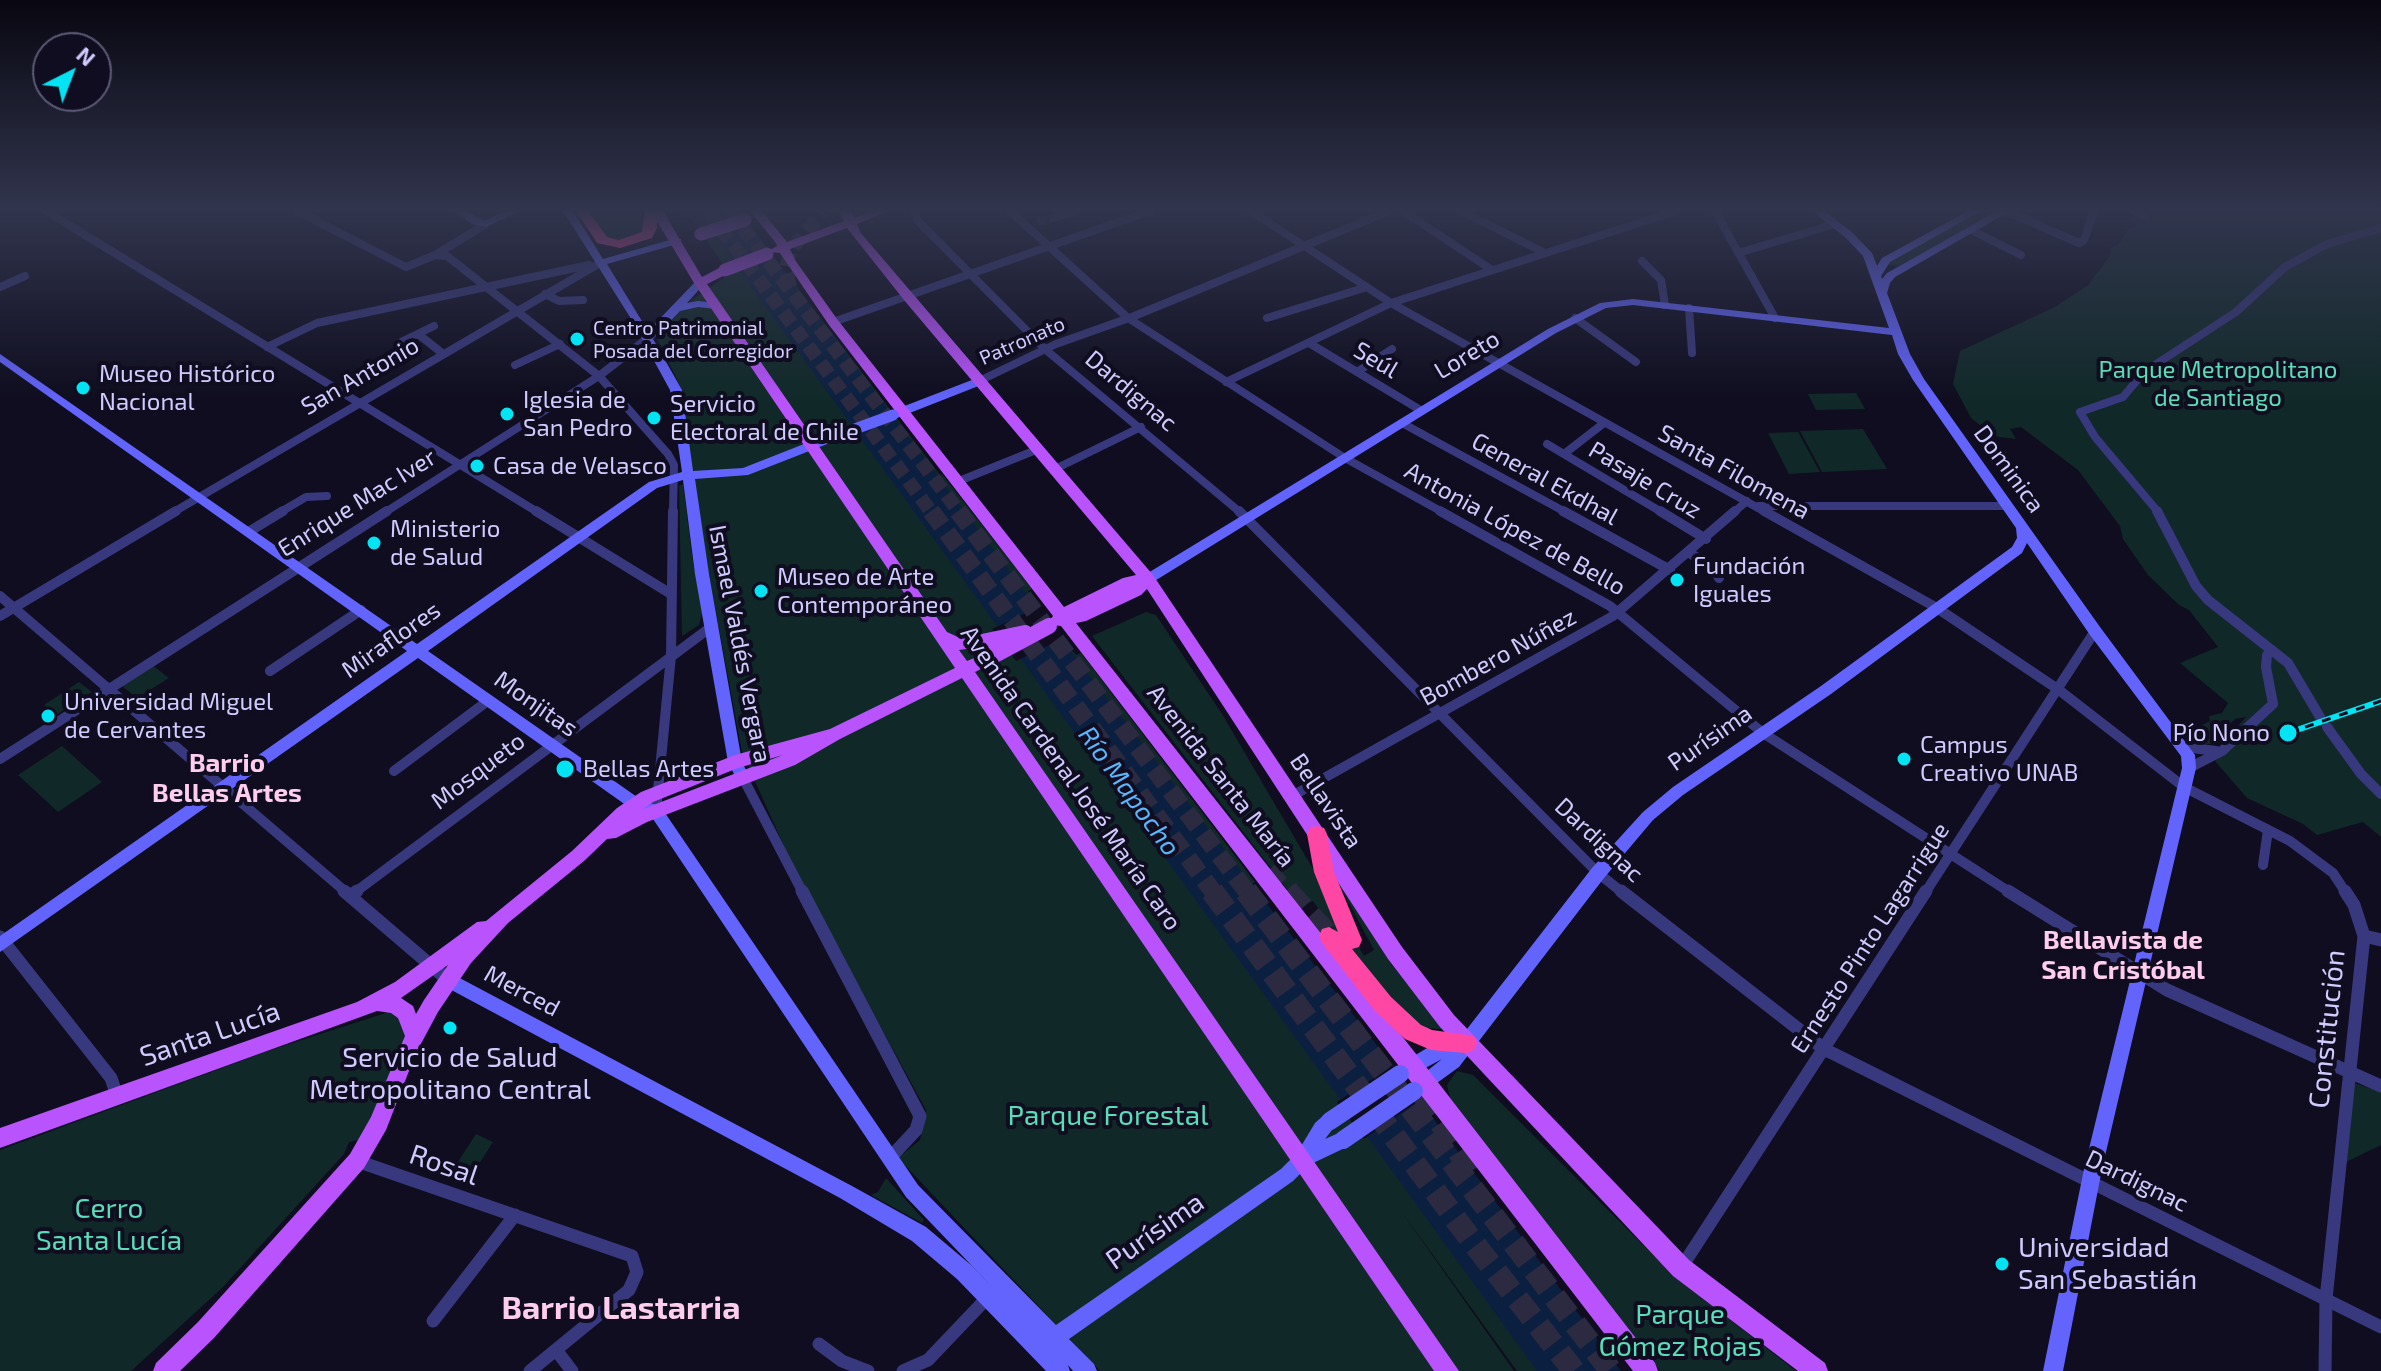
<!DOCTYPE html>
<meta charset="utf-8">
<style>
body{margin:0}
#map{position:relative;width:2381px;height:1371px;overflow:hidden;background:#0f0d1f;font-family:"Exo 2",sans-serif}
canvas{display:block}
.north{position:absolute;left:32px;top:32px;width:80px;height:80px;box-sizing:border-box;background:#0f0d1f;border:2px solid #5c5979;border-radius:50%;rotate:42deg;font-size:22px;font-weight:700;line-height:32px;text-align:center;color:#d0cbff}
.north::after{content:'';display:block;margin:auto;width:28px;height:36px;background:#02e4f4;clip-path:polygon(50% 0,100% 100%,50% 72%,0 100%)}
</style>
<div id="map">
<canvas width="2381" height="1371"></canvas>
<div class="north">N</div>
</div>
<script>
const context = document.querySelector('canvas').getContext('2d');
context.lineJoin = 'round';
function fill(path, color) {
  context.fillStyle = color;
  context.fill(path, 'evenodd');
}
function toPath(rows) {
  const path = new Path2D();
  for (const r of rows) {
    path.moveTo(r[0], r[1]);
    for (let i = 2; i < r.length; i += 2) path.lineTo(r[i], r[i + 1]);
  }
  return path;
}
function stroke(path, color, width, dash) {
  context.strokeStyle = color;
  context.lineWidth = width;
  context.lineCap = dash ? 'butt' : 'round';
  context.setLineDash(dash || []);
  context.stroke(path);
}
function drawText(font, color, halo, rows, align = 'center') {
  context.font = font + ' "Exo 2",sans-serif';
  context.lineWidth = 8;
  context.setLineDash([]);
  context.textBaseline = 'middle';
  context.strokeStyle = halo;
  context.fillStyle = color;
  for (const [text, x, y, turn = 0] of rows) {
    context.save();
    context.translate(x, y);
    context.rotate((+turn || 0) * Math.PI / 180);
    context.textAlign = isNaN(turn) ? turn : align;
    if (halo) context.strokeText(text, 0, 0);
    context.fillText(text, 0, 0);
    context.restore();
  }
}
fill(toPath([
 [588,211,641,211,647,231,625,242,604,236],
 [685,211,739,211,940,475,942,474,1032,589,1028,591,1037,608,1076,655,1081,653,1255,882,1251,885,1424,1106,1621,1371,1517,1371,1399,1208,1514,1371,1100,1371,898,1158,920,1140,926,1110,791,862,742,752,689,467,684,394,655,334,693,299,730,274],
 [1977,211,1997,211,1899,266,1884,264],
 [2155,211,2381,211,2381,837,2363,822,2317,835,2303,824,2247,798,2215,761,2225,753,2218,748,2246,717,2235,719,2211,744,2199,744,2186,739,2184,735,2188,732,2210,721,2209,716,2222,713,2228,703,2180,663,2218,647,2189,610,2179,605,2148,575,2123,539,2120,526,2078,470,2021,427,2010,429,2016,439,1999,437,1990,433,1971,418,1953,384,1960,351,2055,307,2088,285,2110,256,2111,248,2118,245,2128,230,2137,226,2128,220,2129,216],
 [1856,393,1865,409,1816,410,1808,394],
 [1863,429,1887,469,1822,472,1800,431],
 [1798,432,1820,472,1789,474,1768,433],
 [683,484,693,563,704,607,699,625,682,636,679,486],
 [1146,612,1156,615,1222,714,1364,956,1374,950,1335,877,1391,964,1444,1029,1418,1028,1356,960,1313,901,1301,907,1092,636],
 [152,665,169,678,137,698,122,686],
 [79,682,92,692,56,715,44,705],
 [62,746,102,782,58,812,18,775],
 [395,1010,409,1030,364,1139,349,1142,344,1154,222,1288,175,1331,131,1371,0,1371,0,1150,271,1050],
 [1457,1071,1473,1075,1676,1278,1796,1371,1660,1371,1450,1098,1447,1085],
 [2354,1083,2381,1092,2381,1145,2342,1164],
 [476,1134,493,1142,469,1180,450,1174],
 [886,1178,924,1220,922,1223,871,1195,878,1192]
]), '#102928');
fill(toPath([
 [696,211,739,211,1037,608,1424,1106,1621,1371,1537,1371]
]), '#0b2040');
fill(toPath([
 [1037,602,1071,643,1047,646,1016,661,992,629,1030,611],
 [1390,1063,1424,1106,1414,1104,1364,1139,1337,1102,1390,1068]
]), '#0f0d1f');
stroke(toPath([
 [1038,223,1053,218]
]), '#2c2a41', 8, [8, 4]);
stroke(toPath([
 [708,211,932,513],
 [730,211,960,513],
 [790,287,786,270,790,251,823,211]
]), '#2c2a41', 14, [14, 7]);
stroke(toPath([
 [931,511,1214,893],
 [958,511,1248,893],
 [1268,871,1289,893]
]), '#2c2a41', 18, [18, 9]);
stroke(toPath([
 [1212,891,1472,1241,1574,1371],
 [1246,891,1611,1371],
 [1287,891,1329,936],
 [1423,1094,1473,1174]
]), '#2c2a41', 23, [23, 11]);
stroke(toPath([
 [46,211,539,513],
 [297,211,406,267,435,255,486,224],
 [914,211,917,220,1046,350,1241,513],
 [1010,211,1128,318,1345,458,1444,513],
 [1251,211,1391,303,1767,513],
 [1403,211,1492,270],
 [1461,211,1545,253],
 [1715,211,1775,318],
 [2006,211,2079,243,2084,240,2094,211],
 [2134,211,2146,216],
 [1053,218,1076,211],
 [1973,231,2021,255],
 [1738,253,1835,224],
 [435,255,447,256,599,376,668,454,674,465,673,513],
 [1642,261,1661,280,1665,305],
 [0,287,25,276],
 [545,294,559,301,583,300],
 [1689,308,1692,353],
 [1267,318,1367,287],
 [1575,318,1636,362],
 [833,322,1150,211],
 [418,334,442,353],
 [401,342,434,326],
 [1309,343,1422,411],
 [267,347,317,323,589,265],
 [515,365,560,344],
 [1357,372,1392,349],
 [977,382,1056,344,1132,317,1389,211],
 [1226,382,1391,303,1676,211],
 [1402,423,1567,513],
 [1547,444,1663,513],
 [1564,454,1604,423],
 [1053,470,1141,427],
 [959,481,1036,450],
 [1758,506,2008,506],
 [172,513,600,263],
 [279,513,306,497,327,496],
 [384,513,599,376,648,338],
 [1733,513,1747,501],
 [2159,513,2095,437,2080,412,2123,397,2144,372,2236,312,2285,267,2327,244,2381,228]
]), '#38387e', 8);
stroke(toPath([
 [536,511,671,594],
 [1239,511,1598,873,1623,893],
 [1440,511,1610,606,1763,733,2011,893],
 [1563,511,1670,570],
 [1660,511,1706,539],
 [1764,511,1937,608,2059,690,2184,787,2290,841,2333,873,2346,893],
 [2157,511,2196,586,2208,600,2288,663,2320,717],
 [250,531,283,511],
 [1690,553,1715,570,1719,578],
 [0,596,347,893],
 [0,616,176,511],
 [270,671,361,610],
 [2327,727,2361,774,2381,794],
 [2185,747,2216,751],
 [0,759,387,511],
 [2189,768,2222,751,2273,704,2266,667,2267,655,2272,650],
 [394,771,489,700],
 [743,778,803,893],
 [1292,796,1613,616,1735,511],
 [656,811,671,656,673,511],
 [2263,865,2268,830],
 [354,893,711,627],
 [1925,893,2095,631]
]), '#38387e', 10);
stroke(toPath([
 [344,891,448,980],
 [802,891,920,1116,916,1130,889,1159],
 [1621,891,1824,1049,2381,1327],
 [2008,891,2167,990,2381,1086],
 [350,896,357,891],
 [2364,936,2381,940],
 [0,937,111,1078,117,1096],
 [357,1161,632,1256,637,1272,629,1290,530,1371],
 [1681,1268,1926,891],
 [433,1321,515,1215],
 [819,1344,842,1361,868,1371],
 [556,1350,572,1371],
 [903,1371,928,1360,988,1297],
 [2325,1371,2326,1299,2364,936,2354,905,2345,891]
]), '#38387e', 13);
fill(toPath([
 [454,211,466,211,485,221,506,211,520,211,486,227,472,224,454,211],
 [563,211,573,211,603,259,673,239,681,239,681,243,607,264,648,331,696,281,700,280,705,283,687,303,698,301,716,303,721,306,716,309,698,307,680,311,653,339,682,390,693,471,743,468,832,433,840,433,842,436,840,439,748,475,695,479,709,574,742,762,750,778,748,782,743,784,738,782,728,762,695,574,683,480,657,488,428,651,640,799,661,807,918,1185,1056,1325,1281,1169,1297,1153,1315,1123,1324,1115,1330,1112,1336,1115,1339,1121,1325,1139,1343,1131,1349,1134,1352,1140,1349,1146,1309,1165,1293,1181,1069,1339,1094,1364,1097,1371,1073,1371,1068,1365,1070,1371,1046,1371,957,1279,912,1241,840,1198,442,985,440,980,442,975,448,972,454,975,852,1186,926,1227,971,1265,999,1294,906,1197,651,816,630,808,418,658,0,952,0,936,407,651,0,362,0,354,417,644,649,482,682,472,670,390,630,317,563,211],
 [1812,211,1824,211,1853,233,1872,253,1877,266,1882,258,1968,211,1981,211,1890,262,1881,276,1882,279,1887,273,1997,211,2010,211,1895,277,1890,283,1887,293,1910,354,1924,379,2100,627,2195,755,2196,768,2102,1169,2063,1371,2043,1371,2084,1169,2182,768,2181,756,2090,635,2027,543,2022,553,1831,694,1683,795,1653,820,1604,878,1459,1067,1419,1096,1413,1094,1410,1088,1413,1082,1442,1059,1405,1079,1399,1077,1396,1071,1399,1065,1427,1048,1460,1038,1592,868,1643,812,1673,787,1821,686,2012,547,2017,538,2016,528,1913,380,1898,354,1892,335,1633,305,1606,308,1556,333,1153,582,1148,584,1141,579,1143,576,1548,329,1600,303,1633,299,1889,328,1863,256,1845,237,1812,211],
 [977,378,983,382,981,385,897,418,889,418,887,415,889,412,977,378]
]), '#6364fe');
fill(toPath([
 [651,211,663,211,702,277,721,267,729,267,729,273,707,284,947,632,960,638,988,638,990,642,988,646,959,650,967,661,993,650,999,652,1001,656,999,660,975,672,1459,1371,1434,1371,962,678,840,739,795,765,647,822,616,838,607,839,584,861,508,923,471,963,438,1012,416,1053,386,1130,364,1168,214,1338,180,1371,153,1371,156,1363,198,1322,350,1154,371,1117,405,1036,398,1018,391,1013,377,1011,0,1148,0,1128,357,1002,395,982,477,922,486,921,572,851,617,808,641,792,735,755,830,729,955,668,694,283,651,211],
 [783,755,643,809,653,802,738,768,783,755],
 [448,965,424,1000,416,1014,413,1006,401,998,448,965],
 [750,211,762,211,787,242,844,221,839,211,851,211,854,218,872,211,889,211,857,224,860,232,1153,575,1402,947,1454,1015,1689,1260,1825,1363,1828,1371,1798,1371,1673,1276,1440,1027,1388,959,1147,589,1141,595,1086,621,1076,623,1420,1059,1655,1363,1658,1371,1633,1371,1061,626,1052,625,1049,621,1053,616,829,325,780,253,772,252,770,250,777,246,776,243,750,211],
 [847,228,904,300,1136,575,1123,578,1064,607,837,319,795,260,790,249,847,228]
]), '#b953fe');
fill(toPath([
 [576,211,588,211,607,237,619,240,642,232,645,211,657,211,657,228,652,238,620,248,597,243,576,211],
 [1317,826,1324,828,1327,834,1334,872,1362,940,1359,947,1352,949,1391,997,1421,1025,1432,1030,1474,1036,1477,1043,1474,1050,1466,1053,1431,1050,1405,1039,1375,1011,1322,943,1319,936,1322,929,1329,927,1338,932,1314,872,1307,834,1310,828,1317,826]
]), '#fe47a5');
const rail = toPath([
 [2288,733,2381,701]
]);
stroke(rail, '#02e4f4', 6);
stroke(rail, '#0f0d1f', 3, [9]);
stroke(toPath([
 [836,436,893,415]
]), '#6364fe', 11);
stroke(toPath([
 [1330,1121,1400,1074],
 [1343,1140,1414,1091]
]), '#6364fe', 18);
stroke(toPath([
 [701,234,745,220],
 [725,270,767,254]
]), '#b953fe', 13);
stroke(toPath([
 [982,642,1025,633],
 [993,656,1049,626]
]), '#b953fe', 16);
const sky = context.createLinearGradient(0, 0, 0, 403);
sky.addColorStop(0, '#080711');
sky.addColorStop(0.52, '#31354d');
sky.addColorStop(1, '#31354d00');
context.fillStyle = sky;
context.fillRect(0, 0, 2381, 403);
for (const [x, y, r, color] of [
 [577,339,8,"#02e4f4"],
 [83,388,8,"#02e4f4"],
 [507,414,8,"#02e4f4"],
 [654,418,8,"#02e4f4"],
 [477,466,8,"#02e4f4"],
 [374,543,8,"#02e4f4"],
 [1677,580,8,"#02e4f4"],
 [761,591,8,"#02e4f4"],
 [48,716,8,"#02e4f4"],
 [2288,733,10,"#02e4f4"],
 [1904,759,8,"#02e4f4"],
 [565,769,10,"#02e4f4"],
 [450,1028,8,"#02e4f4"],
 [2002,1264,8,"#02e4f4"]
]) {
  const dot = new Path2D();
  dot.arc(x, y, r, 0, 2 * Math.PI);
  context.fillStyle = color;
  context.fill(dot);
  stroke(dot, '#0f0d1f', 3);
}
drawText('20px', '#d0cbff', '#0f0d1f', [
 ["Centro Patrimonial",593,328],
 ["Posada del Corregidor",593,351]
], 'left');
drawText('20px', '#d0cbff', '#0f0d1f', [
 ["Patronato",1022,341,-24]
]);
drawText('24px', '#d0cbff', '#0f0d1f', [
 ["Loreto",1467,355,-31],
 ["Seúl",1376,360,31],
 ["San Antonio",360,376,-30],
 ["Dardignac",1131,391,40],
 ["Dominica",2009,469,54],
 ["Santa Filomena",1734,472,29],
 ["General Ekdhal",1545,479,29],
 ["Pasaje Cruz",1645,480,31],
 ["Enrique Mac Iver",357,503,-32],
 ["Antonia López de Bello",1515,529,29],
 ["Miraflores",391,640,-35],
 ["Ismael Valdés Vergara",740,644,79],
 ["Bombero Núñez",1498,657,-29],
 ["Monjitas",536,704,35],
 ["Purísima",1710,738,-35],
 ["Mosqueto",478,771,-37],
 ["Avenida Santa María",1221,776,52],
 ["Avenida Cardenal José María Caro",1071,778,55],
 ["Bellavista",1326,801,56],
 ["Dardignac",1599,840,43],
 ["Ernesto Pinto Lagarrigue",1870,938,-57],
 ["Merced",522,991,28],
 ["Dardignac",2137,1181,26]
]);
drawText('24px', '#58deb8', '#0f0d1f', [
 ["Parque Metropolitano",2218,370],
 ["de Santiago",2218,398]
]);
drawText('24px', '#d0cbff', '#0f0d1f', [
 ["Museo Histórico",99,374],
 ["Nacional",99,402],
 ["Iglesia de",523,400],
 ["San Pedro",523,428],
 ["Servicio",670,404],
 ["Electoral de Chile",670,432],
 ["Casa de Velasco",493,466],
 ["Ministerio",390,529],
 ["de Salud",390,557],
 ["Fundación",1693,566],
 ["Iguales",1693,594],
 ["Museo de Arte",777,577],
 ["Contemporáneo",777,605],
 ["Universidad Miguel",64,702],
 ["de Cervantes",64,730],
 ["Pío Nono",2270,733,"right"],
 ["Campus",1920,745],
 ["Creativo UNAB",1920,773],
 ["Bellas Artes",583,769]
], 'left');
drawText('bold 26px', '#ffcdee', '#0f0d1f', [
 ["Barrio",227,763],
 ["Bellas Artes",227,793],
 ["Bellavista de",2123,940],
 ["San Cristóbal",2123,970]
]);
drawText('italic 26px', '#5ab7fe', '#0f0d1f', [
 ["Río Mapocho",1129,791,54]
]);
drawText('28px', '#d0cbff', '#0f0d1f', [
 ["Constitución",2327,1029,-84],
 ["Santa Lucía",210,1034,-19],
 ["Rosal",444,1165,19],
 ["Purísima",1155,1231,-35]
]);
drawText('28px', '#d0cbff', '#0f0d1f', [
 ["Servicio de Salud",450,1058],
 ["Metropolitano Central",450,1090],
 ["Universidad",2018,1248,"left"],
 ["San Sebastián",2018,1280,"left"]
]);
drawText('28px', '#58deb8', '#0f0d1f', [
 ["Parque Forestal",1108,1116],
 ["Cerro",109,1209],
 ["Santa Lucía",109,1241],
 ["Parque",1680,1315],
 ["Gómez Rojas",1680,1347]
]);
drawText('bold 32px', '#ffcdee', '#0f0d1f', [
 ["Barrio Lastarria",621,1308]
]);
</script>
